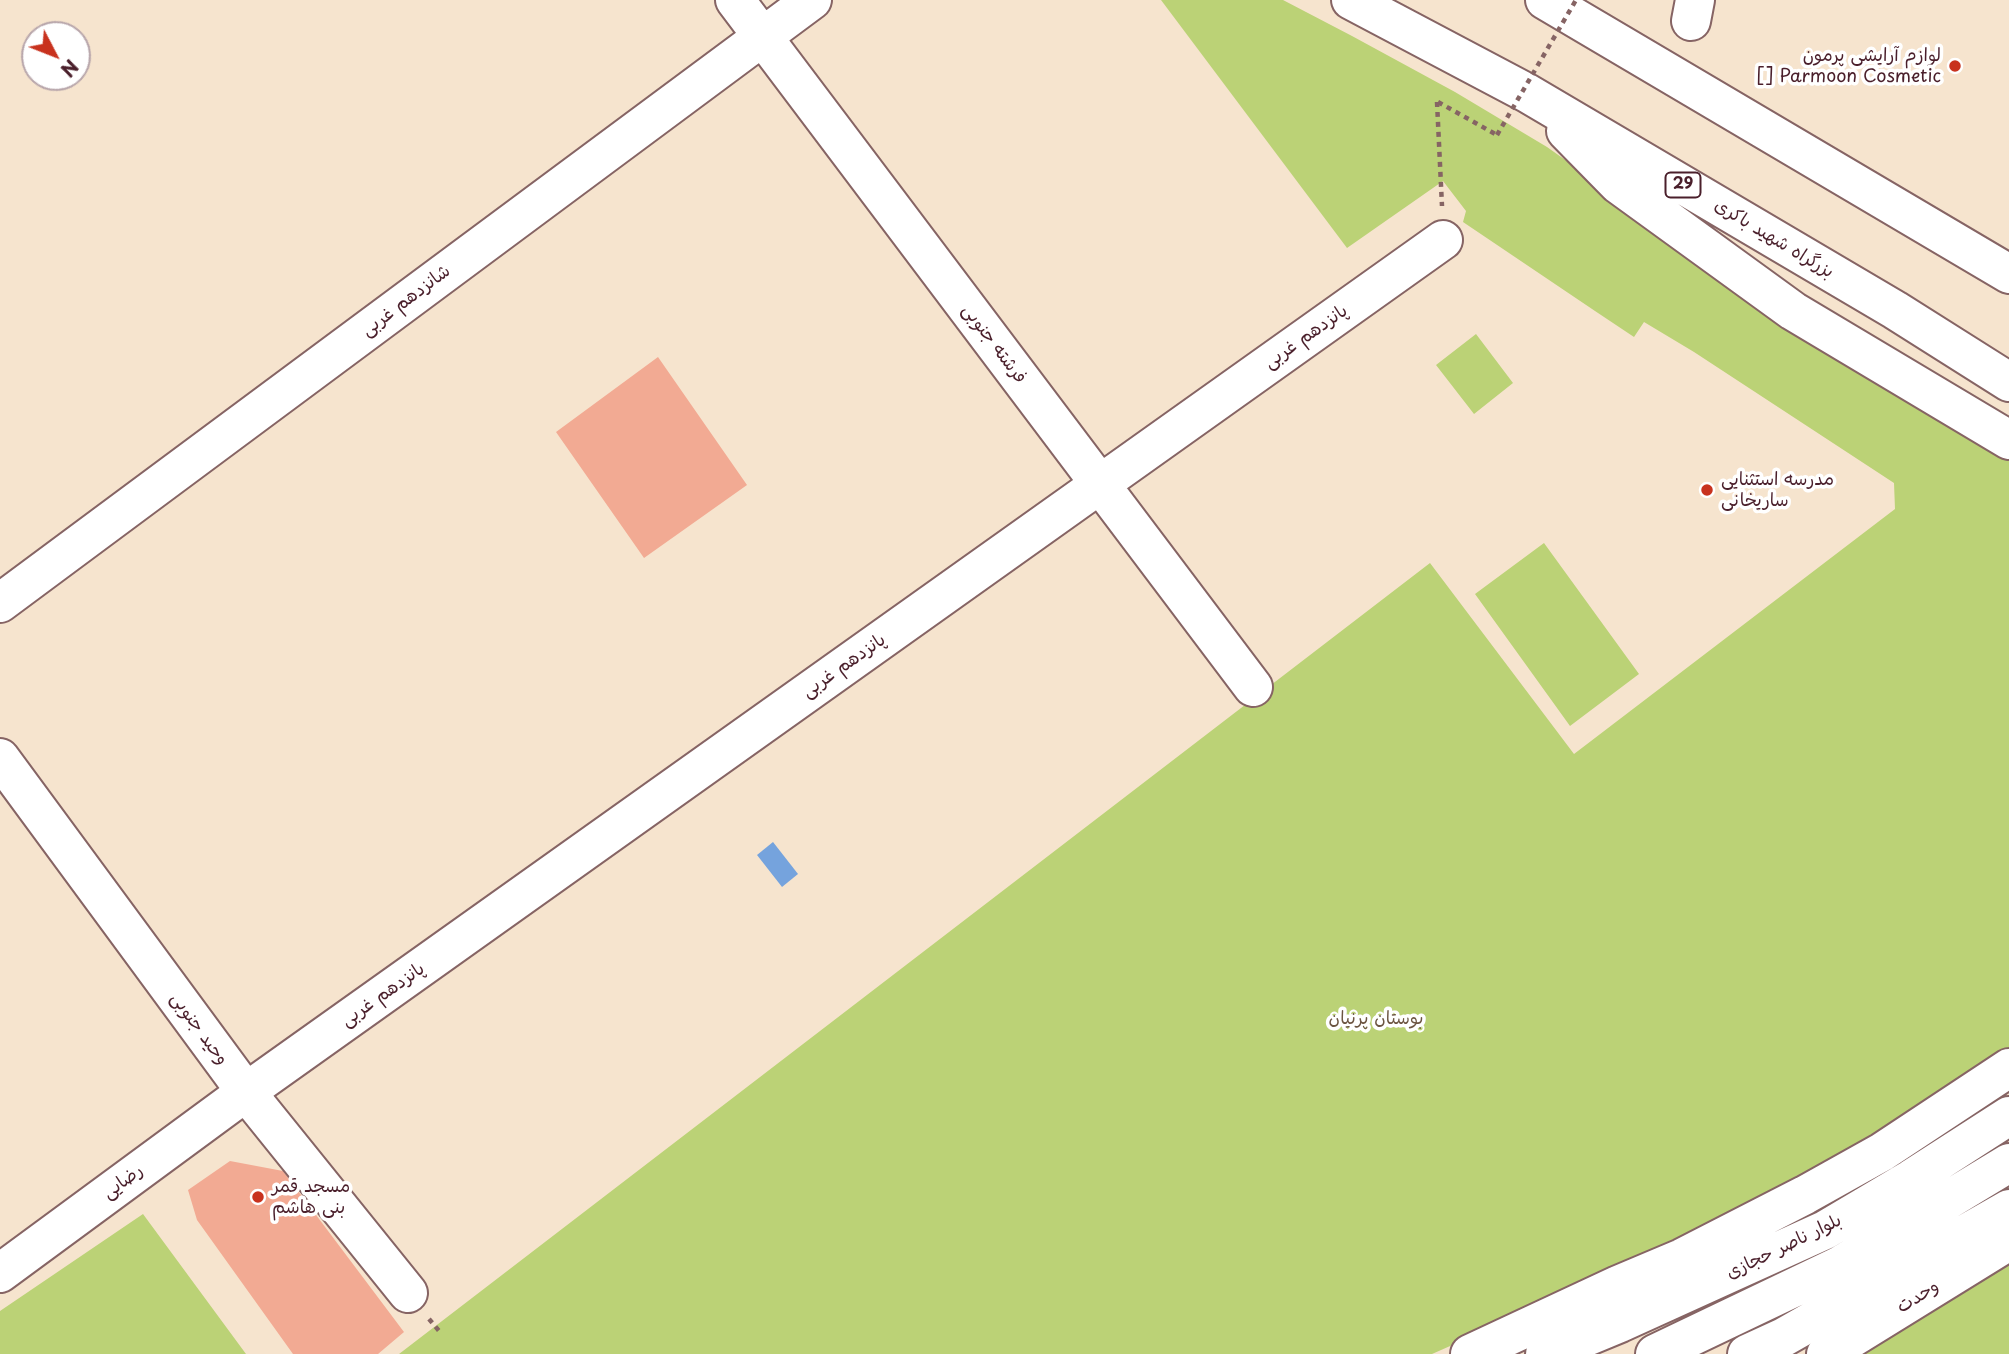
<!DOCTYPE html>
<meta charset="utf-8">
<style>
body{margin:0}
#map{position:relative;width:2009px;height:1354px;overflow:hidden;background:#f6e4ce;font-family:"Playpen Sans",sans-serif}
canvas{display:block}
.north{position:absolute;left:21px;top:21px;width:70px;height:70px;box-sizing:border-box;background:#fff;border:2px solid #b7a5aa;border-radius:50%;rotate:132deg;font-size:19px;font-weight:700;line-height:28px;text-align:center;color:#4a1f2b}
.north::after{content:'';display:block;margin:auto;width:24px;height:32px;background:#c8321e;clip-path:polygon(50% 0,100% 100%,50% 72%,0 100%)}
</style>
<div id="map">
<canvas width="2009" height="1354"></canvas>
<div class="north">N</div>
</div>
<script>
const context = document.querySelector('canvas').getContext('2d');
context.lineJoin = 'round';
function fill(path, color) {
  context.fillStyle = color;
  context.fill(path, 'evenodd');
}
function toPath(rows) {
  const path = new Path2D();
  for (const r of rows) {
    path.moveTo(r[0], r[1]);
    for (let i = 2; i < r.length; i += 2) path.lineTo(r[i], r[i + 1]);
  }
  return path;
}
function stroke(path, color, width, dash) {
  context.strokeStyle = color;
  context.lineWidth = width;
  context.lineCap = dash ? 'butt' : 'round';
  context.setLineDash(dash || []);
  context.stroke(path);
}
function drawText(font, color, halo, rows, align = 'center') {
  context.font = font + ' "Playpen Sans","Playpen Sans Arabic",sans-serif';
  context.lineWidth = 7;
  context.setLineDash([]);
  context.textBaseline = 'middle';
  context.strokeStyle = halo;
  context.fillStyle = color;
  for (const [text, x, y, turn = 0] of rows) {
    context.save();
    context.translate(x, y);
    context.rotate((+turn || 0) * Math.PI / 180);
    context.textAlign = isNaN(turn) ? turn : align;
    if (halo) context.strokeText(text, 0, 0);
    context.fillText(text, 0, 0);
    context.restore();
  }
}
fill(toPath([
 [1161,0,1283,0,1352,36,1455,92,1547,147,1664,230,2009,457,2009,1055,1920,1117,1566,1295,1432,1354,399,1354,1430,563,1574,754,1895,509,1894,483,1694,352,1644,322,1634,337,1595,311,1463,222,1466,211,1443,181,1347,248],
 [1476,334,1513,383,1474,414,1436,365],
 [1544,543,1639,674,1570,726,1475,594],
 [143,1214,246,1354,0,1354,0,1311],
 [2009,1251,2009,1354,1839,1354]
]), '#bbd276');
fill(toPath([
 [773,842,798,874,782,887,757,855]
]), '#75a3dd');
fill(toPath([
 [658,357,747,485,644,558,556,432],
 [230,1161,283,1171,404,1332,378,1354,293,1354,197,1220,188,1190]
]), '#f2aa93');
const minor = toPath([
 [735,0,1253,687],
 [1691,21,1695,0],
 [0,603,812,0],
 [0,758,246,1092,408,1293],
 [0,1273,246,1092,1443,240],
 [1826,1354,2009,1241]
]);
const major = toPath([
 [1470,1354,1618,1285,1682,1258,1805,1195,1882,1152,2009,1068],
 [1545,1354,1620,1323,1825,1230,1911,1179,2009,1116],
 [1655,1354,1839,1266,2009,1163],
 [1747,1354,1784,1337,2009,1209]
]);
const highway = toPath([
 [1351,0,1527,93,1895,310,2009,382],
 [1545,0,2009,274],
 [1566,131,1618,184,1793,311,2009,440]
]);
stroke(minor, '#866464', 42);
stroke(major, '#866464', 42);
stroke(highway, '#866464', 42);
stroke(toPath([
 [1437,102,1442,206],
 [1438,102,1497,135],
 [429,1319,440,1332]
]), '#866464', 4.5, [5, 5]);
stroke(minor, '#fff', 38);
stroke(major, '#fff', 38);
stroke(highway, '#fff', 38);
stroke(toPath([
 [1497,135,1576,0]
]), '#866464', 4.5, [5, 5]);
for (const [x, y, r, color] of [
 [1955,66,7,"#c8321e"],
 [1707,490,7,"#c8321e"],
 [258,1197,7,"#c8321e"]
]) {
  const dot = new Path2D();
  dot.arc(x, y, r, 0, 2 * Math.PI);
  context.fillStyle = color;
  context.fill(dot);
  stroke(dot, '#fff', 2.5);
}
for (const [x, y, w] of [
 [1683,185,35]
]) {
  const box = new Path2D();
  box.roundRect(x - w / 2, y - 12.5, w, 25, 5);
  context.fillStyle = '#fff';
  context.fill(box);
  stroke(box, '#4a1f2b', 2);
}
drawText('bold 16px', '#4a1f2b', null, [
 ["29",1683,185]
]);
drawText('18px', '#4a1f2b', '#fff', [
 ["لوازم آرایشی پرمون",1941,56,"right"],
 ["[] Parmoon Cosmetic",1941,77,"right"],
 ["مدرسه استثنایی",1721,480],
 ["ساریخانی",1721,501],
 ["مسجد قمر",272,1187],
 ["بنی هاشم",272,1208]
], 'left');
drawText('18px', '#4a1f2b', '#fff', [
 ["بزرگراه شهید باکری",1774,239,31],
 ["شانزدهم غربی",406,301,-37],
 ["پانزدهم غربی",1306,337,-35],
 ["فرشته جنوبی",994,344,53],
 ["پانزدهم غربی",844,666,-35],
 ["پانزدهم غربی",383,995,-35],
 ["وحید جنوبی",199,1029,54],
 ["رضایی",123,1182,-36],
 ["بلوار ناصر حجازی",1784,1247,-26],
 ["وحدت",1918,1297,-32]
]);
drawText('18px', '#6c5542', '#fff', [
 ["بوستان پرنیان",1376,1019]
]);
</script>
